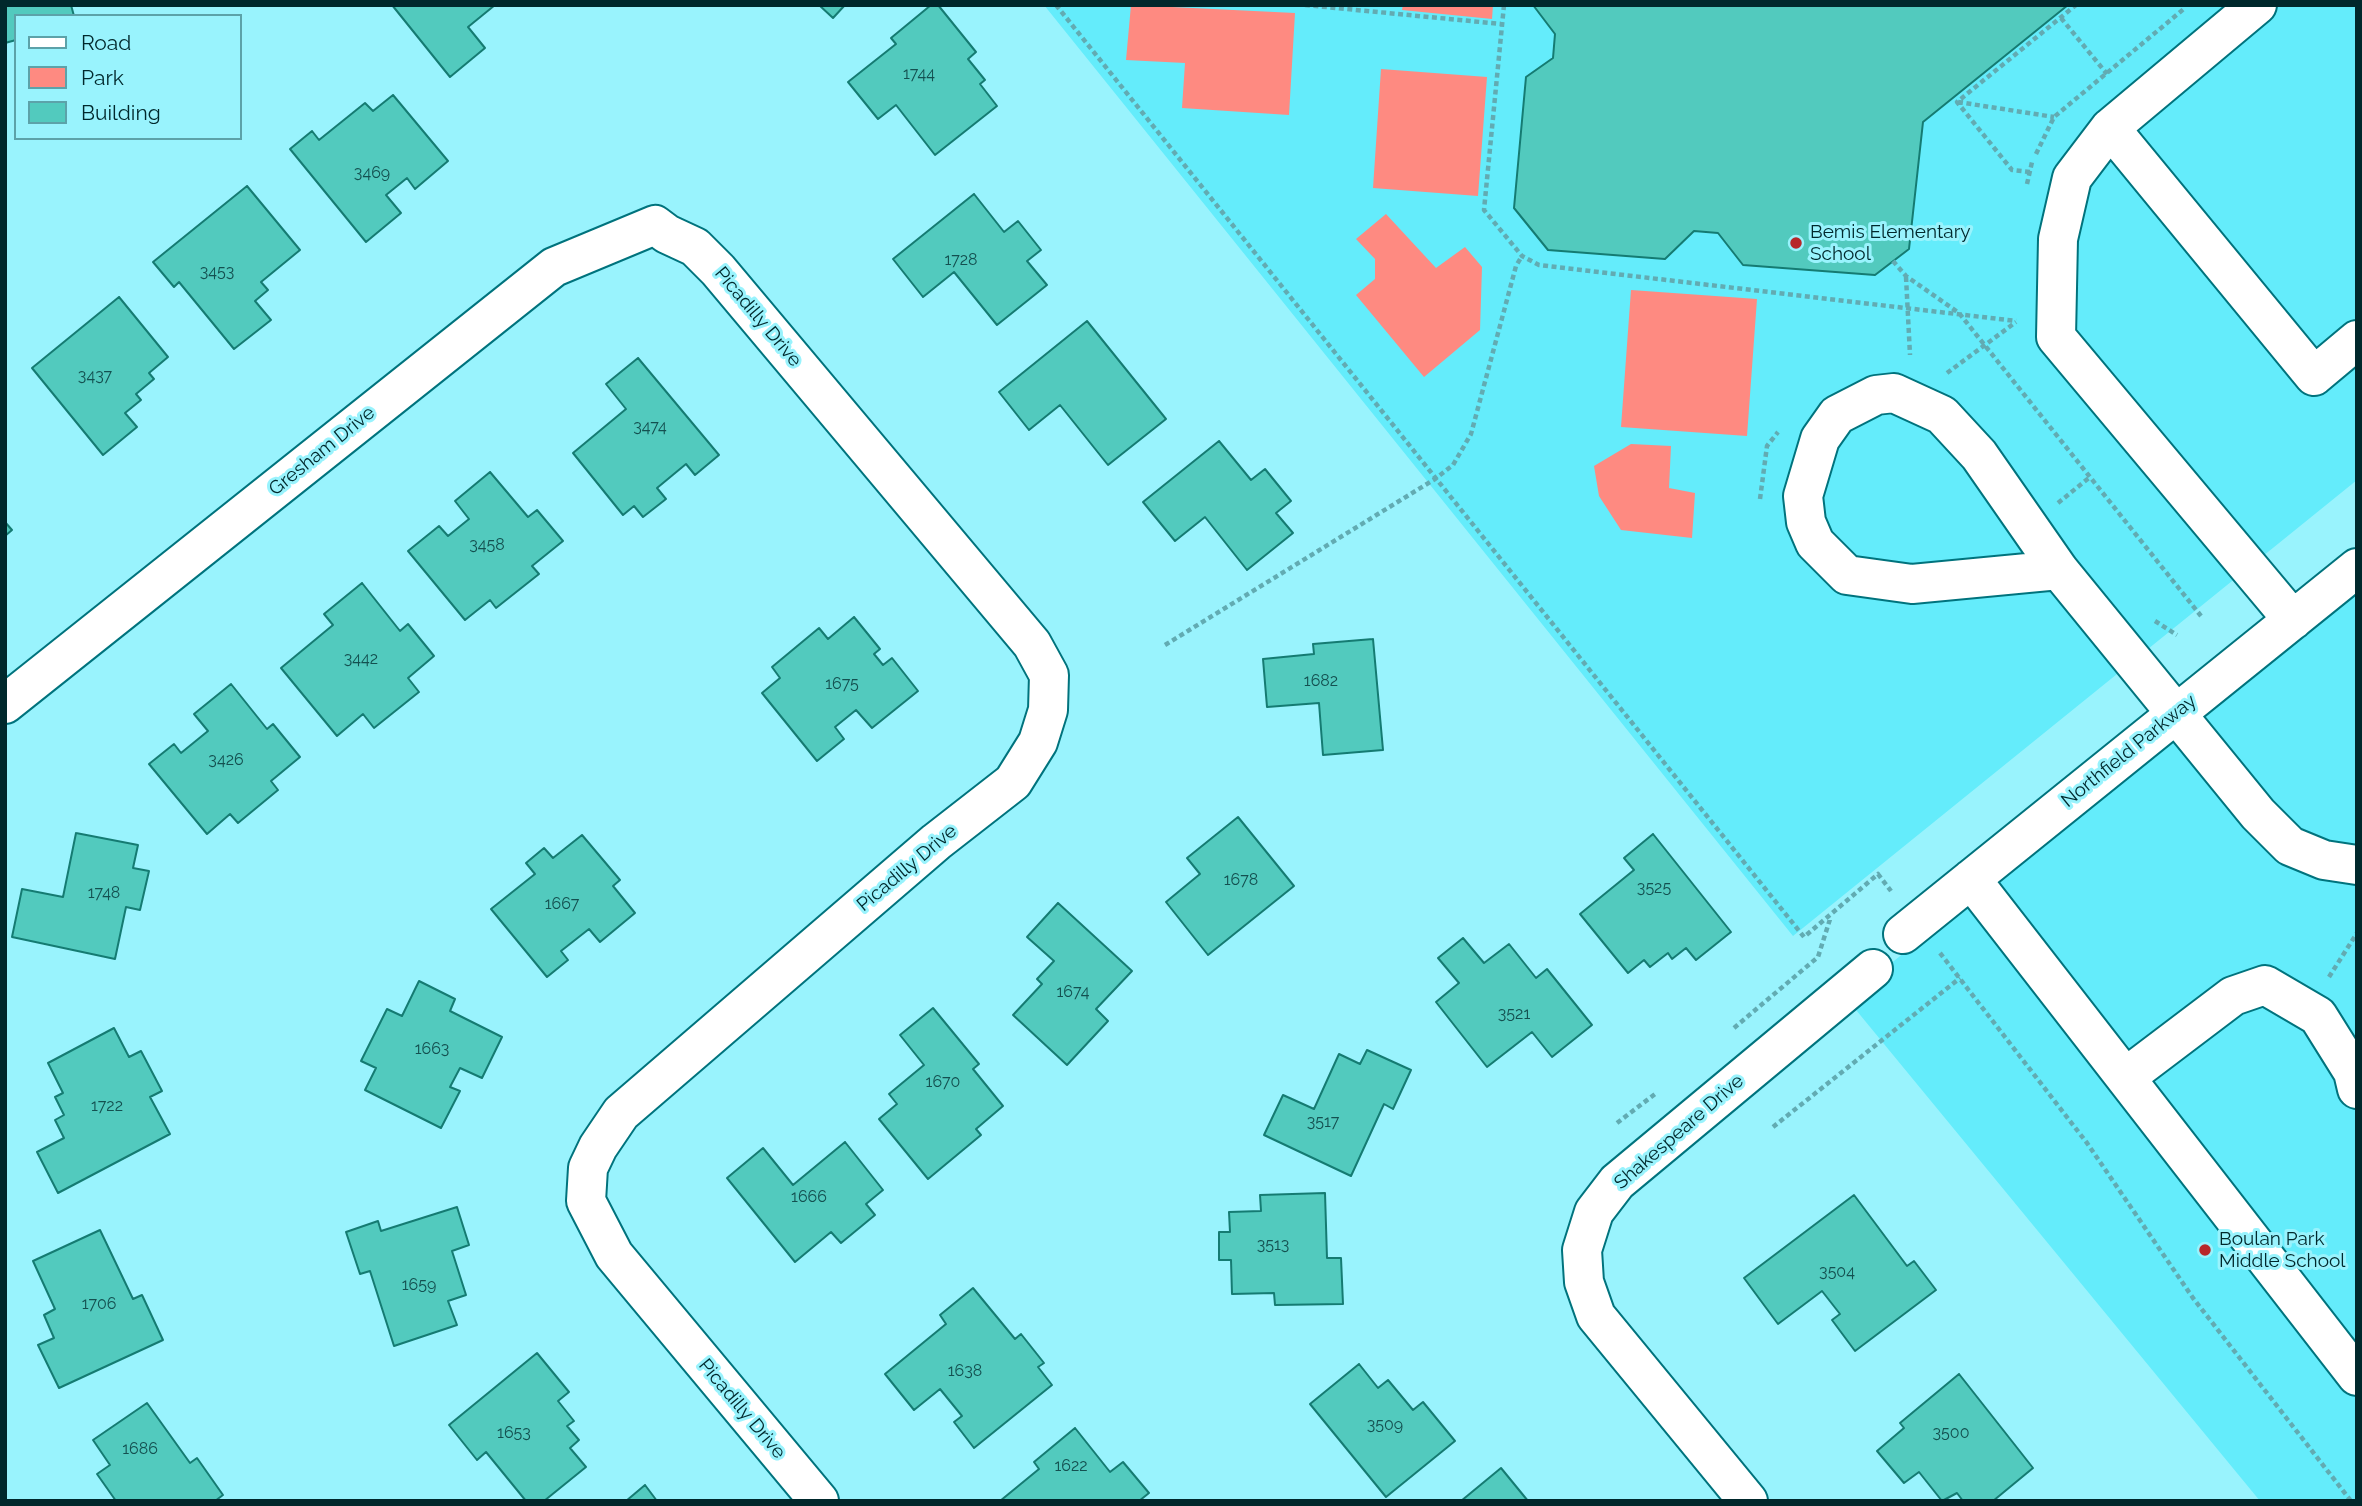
<!DOCTYPE html>
<style>
body{margin:0}
#map{position:relative;width:2362px;height:1506px;overflow:hidden;background:#99f3fd;font-family:Raleway,sans-serif}
canvas{display:block}
.frame{position:absolute;inset:0;border:7px solid #00282c;pointer-events:none}
.legend{position:absolute;left:14px;top:14px;width:228px;height:126px;box-sizing:border-box;background:#99f3fd;border:2px solid #5ca2a9;margin:0;padding:9px 12px;list-style:none;font-size:21px;color:#00282c}
.legend li{display:flex;align-items:center;gap:14px;height:35px}
.legend b{width:35px;border:2px solid #5ca2a9}
</style>
<div id="map">
<canvas width="2362" height="1506"></canvas>
<div class="frame"></div>
<ul class="legend">
<li><b style="height:9px;background:#fff"></b>Road</li>
<li><b style="height:19px;background:#fe8a81"></b>Park</li>
<li><b style="height:19px;background:#52cabe"></b>Building</li>
</ul>
</div>
<script>
const context = document.querySelector('canvas').getContext('2d');
context.lineJoin = 'round';
function fill(path, color) {
  context.fillStyle = color;
  context.fill(path, 'evenodd');
}
function toPath(rows) {
  const path = new Path2D();
  for (const r of rows) {
    path.moveTo(r[0], r[1]);
    for (let i = 2; i < r.length; i += 2) path.lineTo(r[i], r[i + 1]);
  }
  return path;
}
function stroke(path, color, width, dash) {
  context.strokeStyle = color;
  context.lineWidth = width;
  context.lineCap = dash ? 'butt' : 'round';
  context.setLineDash(dash || []);
  context.stroke(path);
}
function drawText(font, color, halo, rows, align = 'center') {
  context.font = font + ' Raleway,sans-serif';
  context.lineWidth = 6;
  context.setLineDash([]);
  context.textBaseline = 'middle';
  context.strokeStyle = halo;
  context.fillStyle = color;
  for (const [text, x, y, turn = 0] of rows) {
    context.save();
    context.translate(x, y);
    context.rotate((+turn || 0) * Math.PI / 180);
    context.textAlign = isNaN(turn) ? turn : align;
    if (halo) context.strokeText(text, 0, 0);
    context.fillText(text, 0, 0);
    context.restore();
  }
}
fill(toPath([
 [1044,5,2357,5,2357,480,1793,936],
 [2357,586,2357,1501,2260,1501,1847,999]
]), '#64ecfb');
fill(toPath([
 [1131,5,1295,13,1289,115,1182,108,1185,63,1126,60],
 [1403,5,1493,5,1492,19,1402,10],
 [1381,69,1487,77,1478,196,1373,188],
 [1386,214,1436,268,1465,247,1482,267,1480,330,1424,377,1356,295,1375,279,1375,259,1356,239],
 [1631,290,1757,299,1747,436,1621,427],
 [1631,444,1671,446,1669,488,1695,493,1692,538,1621,530,1599,496,1594,466]
]), '#fe8a81');
const building = toPath([
 [5,5,71,5,74,16,16,16,16,40,5,43,5,5],
 [392,5,495,5,468,27,485,48,450,77,392,5],
 [819,5,845,5,833,18,819,5],
 [931,5,938,5,976,52,968,59,985,80,980,84,997,106,935,155,896,105,878,119,848,82,896,44,891,38,931,5],
 [1533,5,2068,5,1923,122,1909,249,1875,275,1743,265,1718,233,1694,231,1665,259,1548,250,1514,208,1526,77,1553,58,1555,34,1533,5],
 [393,95,448,161,415,189,407,178,386,195,401,213,366,242,290,149,312,131,319,140,365,103,373,111,393,95],
 [247,186,300,250,261,282,268,290,255,301,271,320,234,349,179,282,174,287,153,262,247,186],
 [974,194,1004,232,1018,221,1041,250,1027,261,1047,285,997,325,954,272,923,297,893,259,974,194],
 [119,297,168,357,149,373,154,379,136,394,141,400,125,413,137,427,103,455,32,368,119,297],
 [1087,321,1166,419,1108,465,1060,405,1029,430,999,392,1087,321],
 [638,358,719,455,695,475,686,464,657,488,666,499,643,517,634,506,623,515,573,453,626,409,606,384,638,358],
 [1219,441,1251,480,1265,469,1291,501,1276,513,1293,533,1247,570,1205,517,1175,541,1143,502,1219,441],
 [490,472,528,517,537,510,563,541,532,566,539,574,496,608,490,600,465,620,408,551,439,526,448,536,469,519,455,501,490,472],
 [5,522,12,530,5,536,5,522],
 [362,583,400,631,408,624,434,656,408,678,419,692,374,728,363,714,337,736,281,668,333,625,324,614,362,583],
 [854,617,880,649,874,654,883,665,892,658,918,691,872,728,856,710,835,727,844,739,817,761,762,693,780,678,772,667,819,628,828,639,854,617],
 [1373,639,1383,750,1323,755,1319,703,1267,707,1263,659,1314,654,1313,644,1373,639],
 [231,684,267,729,273,724,300,757,271,781,278,790,238,823,230,814,207,834,149,764,174,744,181,753,208,731,194,714,231,684],
 [1238,817,1294,886,1208,955,1166,902,1200,874,1187,858,1238,817],
 [76,833,138,845,133,868,149,871,140,910,126,907,115,959,12,937,22,889,63,897,76,833],
 [1653,834,1731,932,1696,960,1686,948,1672,959,1668,953,1650,967,1644,960,1628,973,1580,914,1634,870,1624,858,1653,834],
 [582,835,620,880,613,886,635,913,600,942,589,929,561,951,568,960,547,977,491,909,535,874,526,863,544,848,553,858,582,835],
 [1058,903,1132,971,1096,1009,1108,1021,1067,1065,1013,1015,1042,984,1037,979,1054,961,1027,937,1058,903],
 [1463,938,1484,963,1509,944,1536,978,1547,969,1592,1025,1552,1057,1532,1032,1487,1067,1436,1002,1459,983,1438,958,1463,938],
 [419,981,455,999,450,1011,502,1037,482,1078,460,1068,450,1087,460,1091,441,1128,365,1090,376,1068,361,1061,387,1009,402,1016,419,981],
 [933,1008,979,1064,973,1069,1003,1106,976,1129,981,1135,928,1179,879,1119,897,1104,889,1094,924,1065,900,1035,933,1008],
 [114,1028,129,1057,141,1051,162,1091,150,1097,170,1134,58,1193,37,1152,64,1138,55,1120,64,1115,55,1097,63,1093,48,1063,114,1028],
 [1367,1050,1411,1070,1393,1109,1384,1104,1351,1176,1264,1135,1283,1095,1314,1109,1339,1054,1360,1064,1367,1050],
 [845,1142,883,1190,866,1204,875,1215,841,1243,831,1232,795,1262,727,1178,763,1148,793,1185,845,1142],
 [1325,1193,1327,1258,1341,1258,1343,1304,1275,1305,1274,1293,1232,1294,1231,1260,1219,1260,1219,1232,1230,1232,1229,1212,1261,1211,1260,1195,1325,1193],
 [1854,1195,1907,1266,1914,1261,1936,1290,1855,1351,1832,1320,1840,1314,1822,1291,1778,1324,1744,1278,1854,1195],
 [457,1207,469,1245,452,1251,466,1295,448,1301,457,1325,394,1346,370,1271,360,1274,346,1232,378,1221,381,1231,457,1207],
 [100,1230,133,1299,142,1295,163,1340,59,1388,38,1345,54,1338,44,1315,55,1309,33,1261,100,1230],
 [973,1288,1015,1339,1021,1334,1044,1363,1038,1367,1052,1385,974,1448,954,1422,962,1416,940,1389,914,1410,885,1374,946,1324,940,1315,973,1288],
 [537,1353,569,1392,558,1401,574,1421,567,1426,579,1440,570,1448,586,1467,544,1501,526,1501,486,1452,477,1460,449,1425,537,1353],
 [1359,1364,1378,1388,1388,1380,1413,1410,1423,1402,1455,1441,1386,1497,1310,1404,1359,1364],
 [1959,1374,2033,1468,1993,1501,1963,1501,1957,1493,1942,1501,1919,1472,1904,1483,1877,1451,1904,1428,1900,1423,1959,1374],
 [147,1403,190,1463,197,1458,223,1495,215,1501,116,1501,97,1474,110,1465,93,1440,147,1403],
 [1075,1428,1110,1472,1123,1462,1149,1493,1139,1501,1000,1501,1039,1469,1034,1462,1075,1428],
 [1501,1468,1528,1501,1461,1501,1501,1468],
 [645,1485,657,1501,626,1501,645,1485]
]);
fill(building, '#52cabe');
stroke(building, '#157b72', 2);
const minor = toPath([
 [2257,5,2110,128,2072,178,2058,239,2056,337,2293,620],
 [2110,128,2314,376,2357,340],
 [2059,570,1912,584,1847,575,1815,543,1806,522,1803,496,1820,439,1837,415,1876,395,1894,393,1942,415,1979,455,2059,570,2258,814,2290,846,2324,860,2357,865],
 [5,704,554,267,655,225,667,234,695,247,718,270,1032,644,1049,675,1048,710,1038,742,1013,782,936,842,621,1113,598,1147,588,1168,586,1201,614,1255,819,1501],
 [1971,879,2357,1376],
 [1903,934,2357,568],
 [2126,1077,2233,996,2265,985,2318,1016,2353,1072,2357,1089],
 [1748,1501,1596,1316,1584,1282,1582,1250,1594,1212,1617,1182,1873,969]
]);
stroke(minor, '#00737d', 42);
stroke(toPath([
 [1056,5,1804,937,1878,874,1891,891],
 [1305,5,1501,24],
 [1504,5,1484,210,1522,256,1539,265,2016,321],
 [2061,18,2107,74],
 [1958,102,2054,117],
 [2036,154,2054,117,2185,8],
 [2030,172,2012,170,1957,102,2076,5],
 [2027,184,2032,162],
 [1893,261,1906,276,1959,313,2201,616],
 [1906,277,1910,355],
 [1947,373,2016,322],
 [1760,499,1767,446,1778,432],
 [2058,503,2090,477],
 [2155,621,2177,635],
 [1165,645,1435,479,1453,465,1471,434,1516,266,1522,256],
 [1940,953,2087,1143,2193,1298,2351,1501],
 [2329,977,2357,933],
 [1734,1028,1818,957,1831,916],
 [1617,1123,1655,1094],
 [1773,1127,1960,978]
]), '#62abb2', 4.5, [5, 3.5]);
stroke(minor, '#fff', 38);
for (const [x, y, r, color] of [
 [1796,243,7,"#b72729"],
 [2205,1250,7,"#b72729"]
]) {
  const dot = new Path2D();
  dot.arc(x, y, r, 0, 2 * Math.PI);
  context.fillStyle = color;
  context.fill(dot);
  stroke(dot, '#99f3fd', 2.5);
}
drawText('16px', '#145050', null, [
 ["1744",919,74],
 ["3469",372,173],
 ["1728",961,260],
 ["3453",217,272],
 ["3437",95,376],
 ["3474",650,427],
 ["3458",487,545],
 ["3442",361,659],
 ["1682",1321,681],
 ["1675",842,684],
 ["3426",226,760],
 ["1678",1241,880],
 ["3525",1654,888],
 ["1748",104,893],
 ["1667",562,904],
 ["1674",1073,992],
 ["3521",1514,1014],
 ["1663",432,1049],
 ["1670",943,1082],
 ["1722",107,1106],
 ["3517",1323,1122],
 ["1666",809,1197],
 ["3513",1273,1245],
 ["3504",1837,1272],
 ["1659",419,1285],
 ["1706",99,1304],
 ["1638",965,1371],
 ["3509",1385,1425],
 ["1653",514,1433],
 ["3500",1951,1433],
 ["1686",140,1449],
 ["1622",1071,1466]
]);
drawText('19px', '#00282c', '#99f3fd', [
 ["Bemis Elementary",1810,232],
 ["School",1810,254],
 ["Boulan Park",2219,1239],
 ["Middle School",2219,1261]
], 'left');
drawText('19px', '#00282c', '#99f3fd', [
 ["Picadilly Drive",758,317,50],
 ["Gresham Drive",322,451,-39],
 ["Northfield Parkway",2129,751,-39],
 ["Picadilly Drive",907,868,-40],
 ["Shakespeare Drive",1679,1132,-41],
 ["Picadilly Drive",742,1409,50]
]);
</script>
